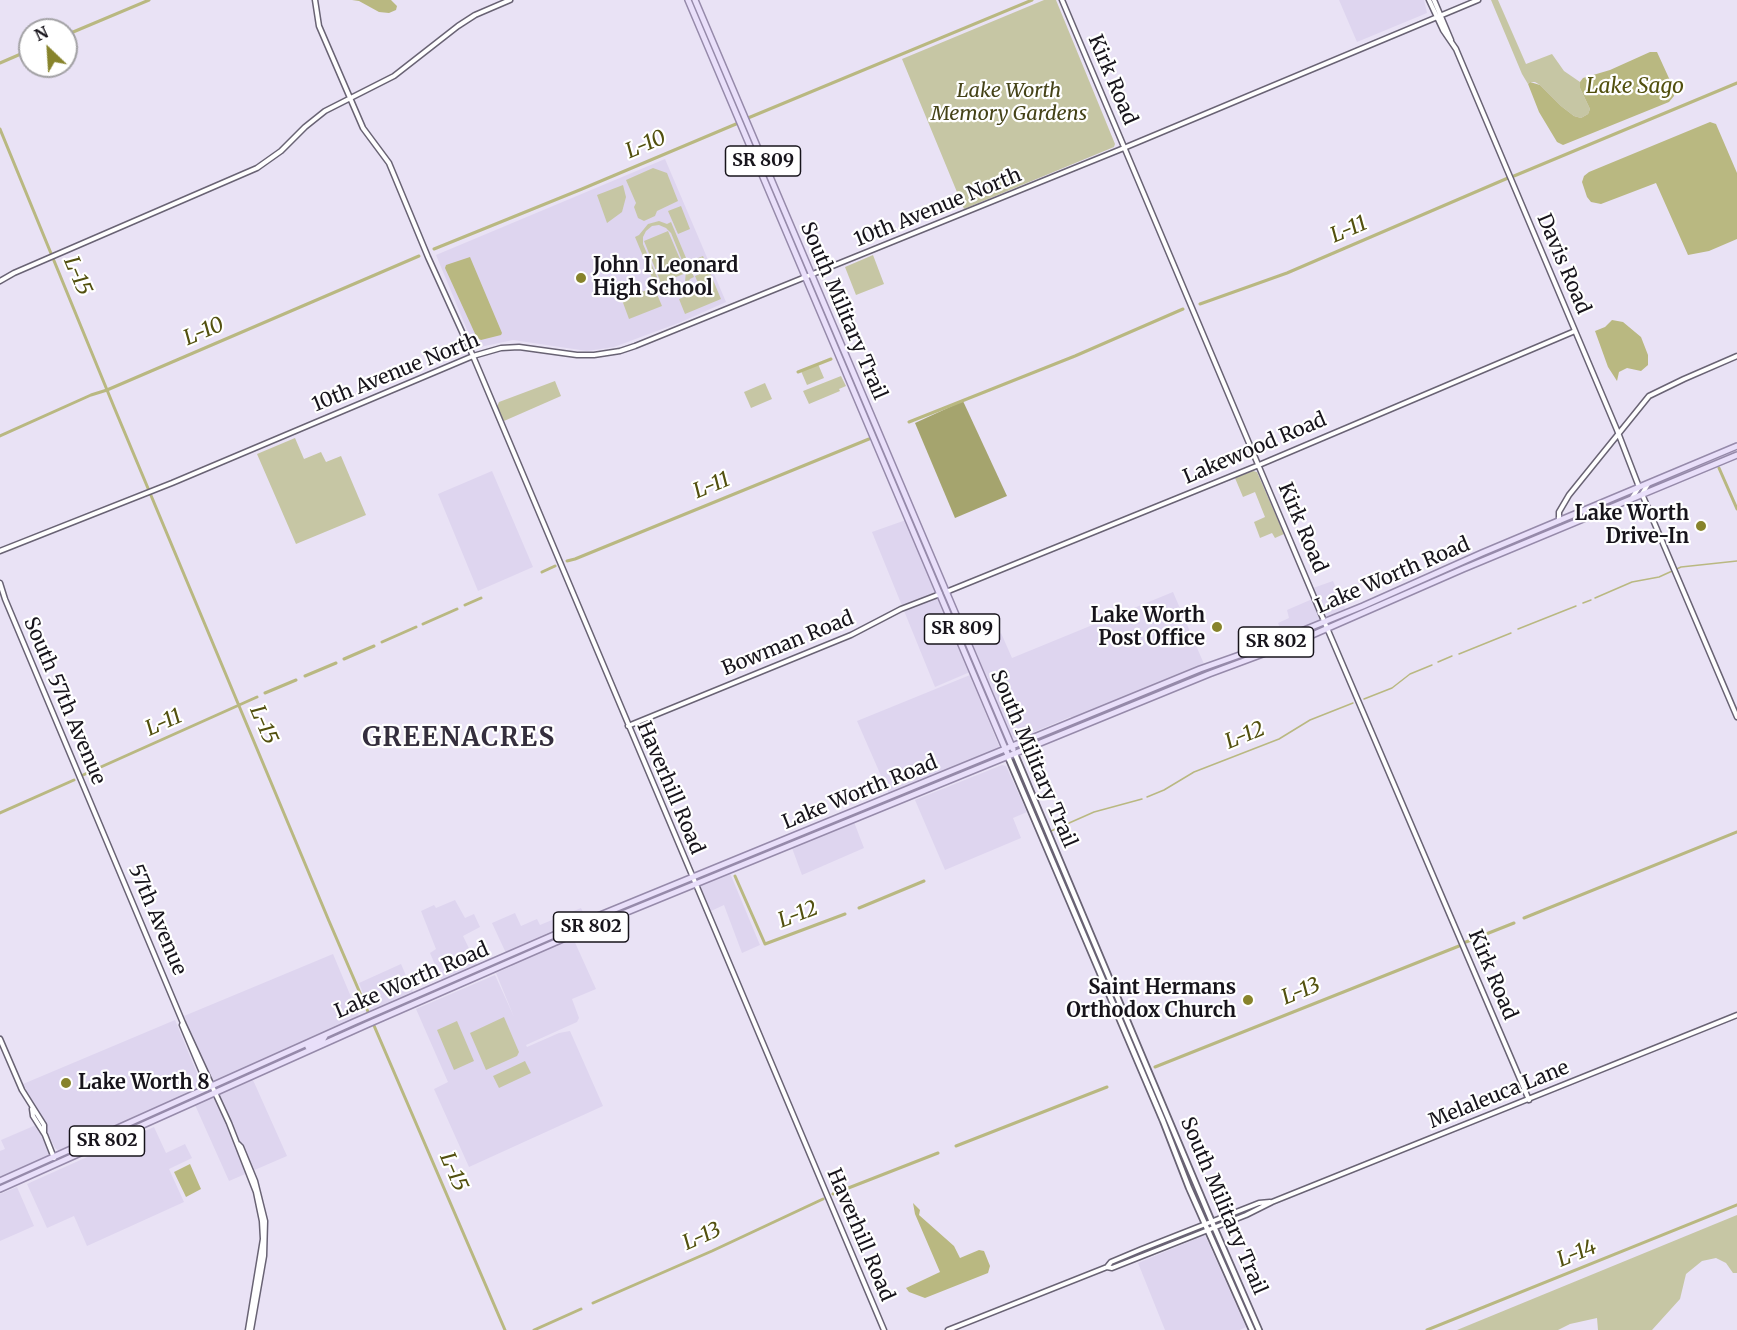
<!DOCTYPE html>
<style>
body{margin:0}
#map{position:relative;width:1737px;height:1330px;overflow:hidden;background:#e9e2f5;font-family:Merriweather,serif}
canvas{display:block}
.north{position:absolute;left:18px;top:18px;width:60px;height:60px;box-sizing:border-box;background:#fff;border:2px solid #a2a1a4;border-radius:50%;rotate:335deg;font-size:16px;font-weight:700;line-height:24px;text-align:center;color:#17141b}
.north::after{content:'';display:block;margin:auto;width:21px;height:27px;background:#87832b;clip-path:polygon(50% 0,100% 100%,50% 72%,0 100%)}
</style>
<div id="map">
<canvas width="1737" height="1330"></canvas>
<div class="north">N</div>
</div>
<script>
const context = document.querySelector('canvas').getContext('2d');
context.lineJoin = 'round';
function fill(path, color) {
  context.fillStyle = color;
  context.fill(path, 'evenodd');
}
function toPath(rows) {
  const path = new Path2D();
  for (const r of rows) {
    path.moveTo(r[0], r[1]);
    for (let i = 2; i < r.length; i += 2) path.lineTo(r[i], r[i + 1]);
  }
  return path;
}
function stroke(path, color, width, dash) {
  context.strokeStyle = color;
  context.lineWidth = width;
  context.lineCap = dash ? 'butt' : 'round';
  context.setLineDash(dash || []);
  context.stroke(path);
}
function drawText(font, color, halo, rows, align = 'center') {
  context.font = font + ' Merriweather,serif';
  context.lineWidth = 4.5;
  context.setLineDash([]);
  context.textBaseline = 'middle';
  context.strokeStyle = halo;
  context.fillStyle = color;
  for (const [text, x, y, turn = 0] of rows) {
    context.save();
    context.translate(x, y);
    context.rotate((+turn || 0) * Math.PI / 180);
    context.textAlign = isNaN(turn) ? turn : align;
    if (halo) context.strokeText(text, 0, 0);
    context.fillText(text, 0, 0);
    context.restore();
  }
}
fill(toPath([
 [1339,0,1424,0,1427,13,1357,42],
 [665,159,726,302,681,322,614,347,587,351,513,340,480,347,473,344,436,255],
 [492,471,533,567,478,591,438,494],
 [906,520,970,672,935,687,872,532],
 [1333,581,1346,610,1283,635,1278,623,1289,618,1287,610,1317,597,1313,588],
 [1173,592,1204,664,1073,718,1070,717,1017,739,1012,737,973,645,1001,633,1012,658],
 [970,675,999,746,998,750,889,794,857,721],
 [1002,765,1006,766,1027,812,1013,818,1021,838,945,870,915,800],
 [854,822,864,848,802,875,792,848],
 [730,873,760,945,742,953,724,905,711,911,700,886],
 [455,900,465,918,474,914,480,927,463,936,478,967,442,981,430,953,436,949,421,911,434,905,436,908],
 [581,908,586,919,568,927,596,989,572,999,579,1018,577,1022,526,1045,527,1047,559,1033,570,1031,603,1106,469,1167,434,1089,448,1082,416,1009,495,975,514,1017,496,973,512,966,492,923,515,913,521,926,537,919,540,925],
 [333,954,359,1016,213,1082,184,1016],
 [401,964,414,994,370,1011,359,983],
 [175,1020,201,1083,201,1087,59,1151,55,1148,23,1084],
 [253,1080,287,1156,229,1181,195,1105],
 [36,1125,51,1155,0,1179,0,1151,5,1149,1,1140],
 [154,1127,166,1153,185,1144,192,1158,169,1169,184,1202,87,1246,74,1216,47,1228,27,1184],
 [17,1187,34,1226,0,1241,0,1194],
 [1205,1235,1246,1327,1240,1330,1165,1330,1138,1263]
]), '#ded5ef');
fill(toPath([
 [1044,0,1056,0,1115,144,1114,147,964,209,902,59],
 [1491,0,1498,0,1526,64,1552,54,1564,71,1580,82,1580,88,1590,109,1588,114,1581,118,1574,116,1561,106,1540,85,1535,82,1530,82,1528,84,1522,74],
 [653,168,667,173,678,201,657,211,655,216,644,221,638,218,634,207,636,203,626,180],
 [623,185,626,197,622,212,607,223,597,195],
 [681,206,690,229,678,234,668,211],
 [659,221,667,224,671,222,694,277,690,279,684,288,676,292,662,290,658,292,635,237,639,235,648,224],
 [659,225,666,228,671,233,686,270,685,282,675,289,666,288,660,284,643,244,643,237,646,231,652,226],
 [668,231,686,273,661,283,644,241],
 [873,255,884,284,856,295,845,267],
 [703,256,721,299,685,314,679,299,701,290,695,276,702,273,696,259],
 [654,287,662,306,629,319,622,300],
 [818,364,824,378,807,385,801,371],
 [841,376,846,386,839,389,840,391,809,404,803,391],
 [555,381,561,396,504,421,497,407,499,402],
 [765,383,772,399,751,408,744,392],
 [295,438,304,459,321,452,326,462,341,456,366,515,296,544,257,454],
 [1253,471,1257,472,1284,534,1275,538,1272,533,1260,538,1254,522,1265,517,1255,492,1243,497,1235,478],
 [504,1017,519,1052,517,1056,486,1070,470,1033],
 [457,1021,474,1061,454,1070,437,1030],
 [525,1061,531,1073,499,1088,493,1076],
 [1737,1215,1737,1273,1733,1273,1726,1263,1716,1258,1702,1261,1686,1274,1680,1299,1652,1330,1598,1330,1597,1318,1570,1324,1558,1330,1457,1330]
]), '#c6c6a4');
fill(toPath([
 [963,401,1007,496,955,518,915,423]
]), '#a5a46e');
fill(toPath([
 [352,0,391,0,397,6,396,10,389,13,379,12,359,1],
 [1650,52,1657,52,1673,87,1674,96,1669,102,1563,145,1557,142,1539,112,1528,84,1530,82,1540,85,1561,106,1574,116,1581,118,1588,114,1590,109,1580,88,1580,82,1583,78,1610,70],
 [1710,122,1716,124,1737,173,1737,239,1709,251,1688,255,1656,183,1601,204,1591,202,1587,197,1582,182,1584,176,1589,172],
 [470,257,502,333,501,335,481,340,477,338,445,268,446,265],
 [1612,320,1623,322,1641,337,1648,355,1648,365,1641,371,1627,368,1619,372,1617,381,1608,367,1595,331,1605,327],
 [190,1164,201,1189,186,1197,174,1172],
 [913,1203,920,1210,919,1215,954,1246,960,1258,979,1250,984,1251,990,1266,988,1273,925,1298,909,1292,906,1288,940,1272,915,1214]
]), '#b9b881');
stroke(toPath([
 [1595,598,1632,582,1659,577,1681,567,1737,561],
 [1583,603,1591,600],
 [1518,629,1576,606],
 [1459,654,1511,633],
 [1438,662,1452,656],
 [1364,699,1392,688,1410,674,1432,665],
 [1147,797,1164,790,1194,772,1279,739,1310,720,1353,703],
 [1051,831,1094,812,1142,799]
]), '#b9b881', 1.5);
stroke(toPath([
 [66,35,149,0],
 [0,63,30,50],
 [748,118,1032,0],
 [0,129,114,407,329,921,505,1330],
 [1514,176,1737,83],
 [434,249,582,189,736,124],
 [1200,304,1287,273,1508,178],
 [798,372,831,359],
 [909,422,1075,356,1183,309],
 [0,436,91,395,107,390,419,256],
 [1719,468,1737,509],
 [567,561,575,559,869,439],
 [542,572,555,566],
 [465,605,481,598],
 [423,624,457,609],
 [382,642,416,627],
 [344,659,374,646],
 [305,676,336,663],
 [265,693,296,680],
 [83,775,257,697],
 [0,813,74,780],
 [735,876,765,944,845,914],
 [859,908,924,881],
 [1524,918,1737,832],
 [1466,942,1514,923],
 [1155,1067,1459,946],
 [956,1146,1107,1087],
 [833,1194,938,1153],
 [593,1303,712,1251,823,1199],
 [534,1330,581,1309],
 [1427,1330,1737,1205]
]), '#b9b881', 3);
const tertiary = toPath([
 [315,0,319,26,363,128,389,163,428,257,473,356,884,1330],
 [1062,0,1327,628,1529,1100],
 [1429,0,1443,30,1456,49,1617,430,1639,487,1632,498],
 [1434,0,1451,40],
 [0,281,14,273,257,168,281,151,305,127,325,111,394,76,458,26,475,15,510,0],
 [1648,484,1642,494,1737,717],
 [1559,521,1559,512,1569,495,1649,396,1684,379,1737,356],
 [0,551,172,483,473,356,501,348,519,347,577,355,594,355,620,351,635,346,1119,150,1478,0],
 [0,583,5,599,183,1023,229,1123,256,1192,262,1221,263,1239,248,1330],
 [946,592,1259,465,1575,331],
 [628,726,851,635,901,609,940,594],
 [183,1023,182,1025,198,1063,207,1084,211,1086],
 [0,1039,22,1090,44,1125,44,1133],
 [32,1109,33,1116,45,1135,54,1158],
 [238,1144,241,1147,255,1181,265,1221,264,1256,251,1330],
 [1107,1267,1112,1268,1246,1215,1272,1202,1737,1015],
 [948,1330,1107,1267,1111,1262,1142,1249,1259,1203,1270,1202]
]);
const secondary = toPath([
 [1015,754,1212,1222,1259,1330],
 [1008,757,1163,1121,1189,1188,1252,1330]
]);
const primary = toPath([
 [688,0,1007,753],
 [695,0,1013,749],
 [308,1047,322,1041,325,1036],
 [0,1181,354,1022,593,918,1200,669,1265,646,1363,606,1482,553,1737,446],
 [0,1189,366,1025,588,928,1209,674,1303,639,1463,569,1737,455]
]);
stroke(tertiary, '#696374', 7);
stroke(secondary, '#696374', 8);
stroke(primary, '#968aaa', 8);
stroke(tertiary, '#fff', 4);
stroke(secondary, '#fff', 4.5);
stroke(primary, '#e9dffa', 5);
for (const [x, y, r, color] of [
 [581,278,6,"#87832b"],
 [1701,526,6,"#87832b"],
 [1217,627,6,"#87832b"],
 [1248,1000,6,"#87832b"],
 [66,1083,6,"#87832b"]
]) {
  const dot = new Path2D();
  dot.arc(x, y, r, 0, 2 * Math.PI);
  context.fillStyle = color;
  context.fill(dot);
  stroke(dot, '#fff', 2);
}
for (const [x, y, w] of [
 [763,161,75],
 [962,629,75],
 [1276,642,75],
 [591,927,75],
 [107,1141,75]
]) {
  const box = new Path2D();
  box.roundRect(x - w / 2, y - 15, w, 30, 4.5);
  context.fillStyle = '#fff';
  context.fill(box);
  stroke(box, '#17141b', 1.5);
}
drawText('bold 18px', '#17141b', null, [
 ["SR 809",763,161],
 ["SR 809",962,629],
 ["SR 802",1276,642],
 ["SR 802",591,927],
 ["SR 802",107,1141]
]);
drawText('20px', '#17141b', '#fff', [
 ["Kirk Road",1112,80,67],
 ["10th Avenue North",938,208,-22],
 ["Davis Road",1563,264,67],
 ["South Military Trail",843,311,67],
 ["10th Avenue North",396,373,-22],
 ["Lakewood Road",1255,449,-23],
 ["Kirk Road",1302,528,67],
 ["Lake Worth Road",1393,576,-23],
 ["Bowman Road",788,644,-22],
 ["South 57th Avenue",64,701,67],
 ["South Military Trail",1033,759,67],
 ["Haverhill Road",670,788,67],
 ["Lake Worth Road",860,793,-22],
 ["57th Avenue",157,920,67],
 ["Kirk Road",1492,975,67],
 ["Lake Worth Road",412,981,-23],
 ["Melaleuca Lane",1499,1095,-22],
 ["South Military Trail",1223,1206,67],
 ["Haverhill Road",860,1235,67]
]);
drawText('italic 20px', '#454318', '#fff', [
 ["Lake Worth",1009,91],
 ["Memory Gardens",1009,114]
]);
drawText('bold 20px', '#17141b', '#fff', [
 ["John I Leonard",593,266,"left"],
 ["High School",593,289,"left"],
 ["Lake Worth",1689,514],
 ["Drive-In",1689,537],
 ["Lake Worth",1205,616],
 ["Post Office",1205,639],
 ["Saint Hermans",1236,988],
 ["Orthodox Church",1236,1011],
 ["Lake Worth 8",78,1083,"left"]
], 'right');
drawText('italic 21px', '#52500e', '#fff', [
 ["Lake Sago",1635,87],
 ["L-10",646,145,-23],
 ["L-11",1349,230,-23],
 ["L-15",77,276,67],
 ["L-10",204,332,-23],
 ["L-11",712,486,-22],
 ["L-11",164,723,-24],
 ["L-15",263,725,67],
 ["L-12",1245,736,-22],
 ["L-12",798,915,-21],
 ["L-13",1301,992,-22],
 ["L-15",453,1172,67],
 ["L-13",702,1237,-24],
 ["L-14",1577,1254,-22]
]);
context.letterSpacing = '1.5px';
drawText('bold 26px', '#342e3d', '#fff', [
 ["GREENACRES",459,739]
]);
context.letterSpacing = '0px';
</script>
